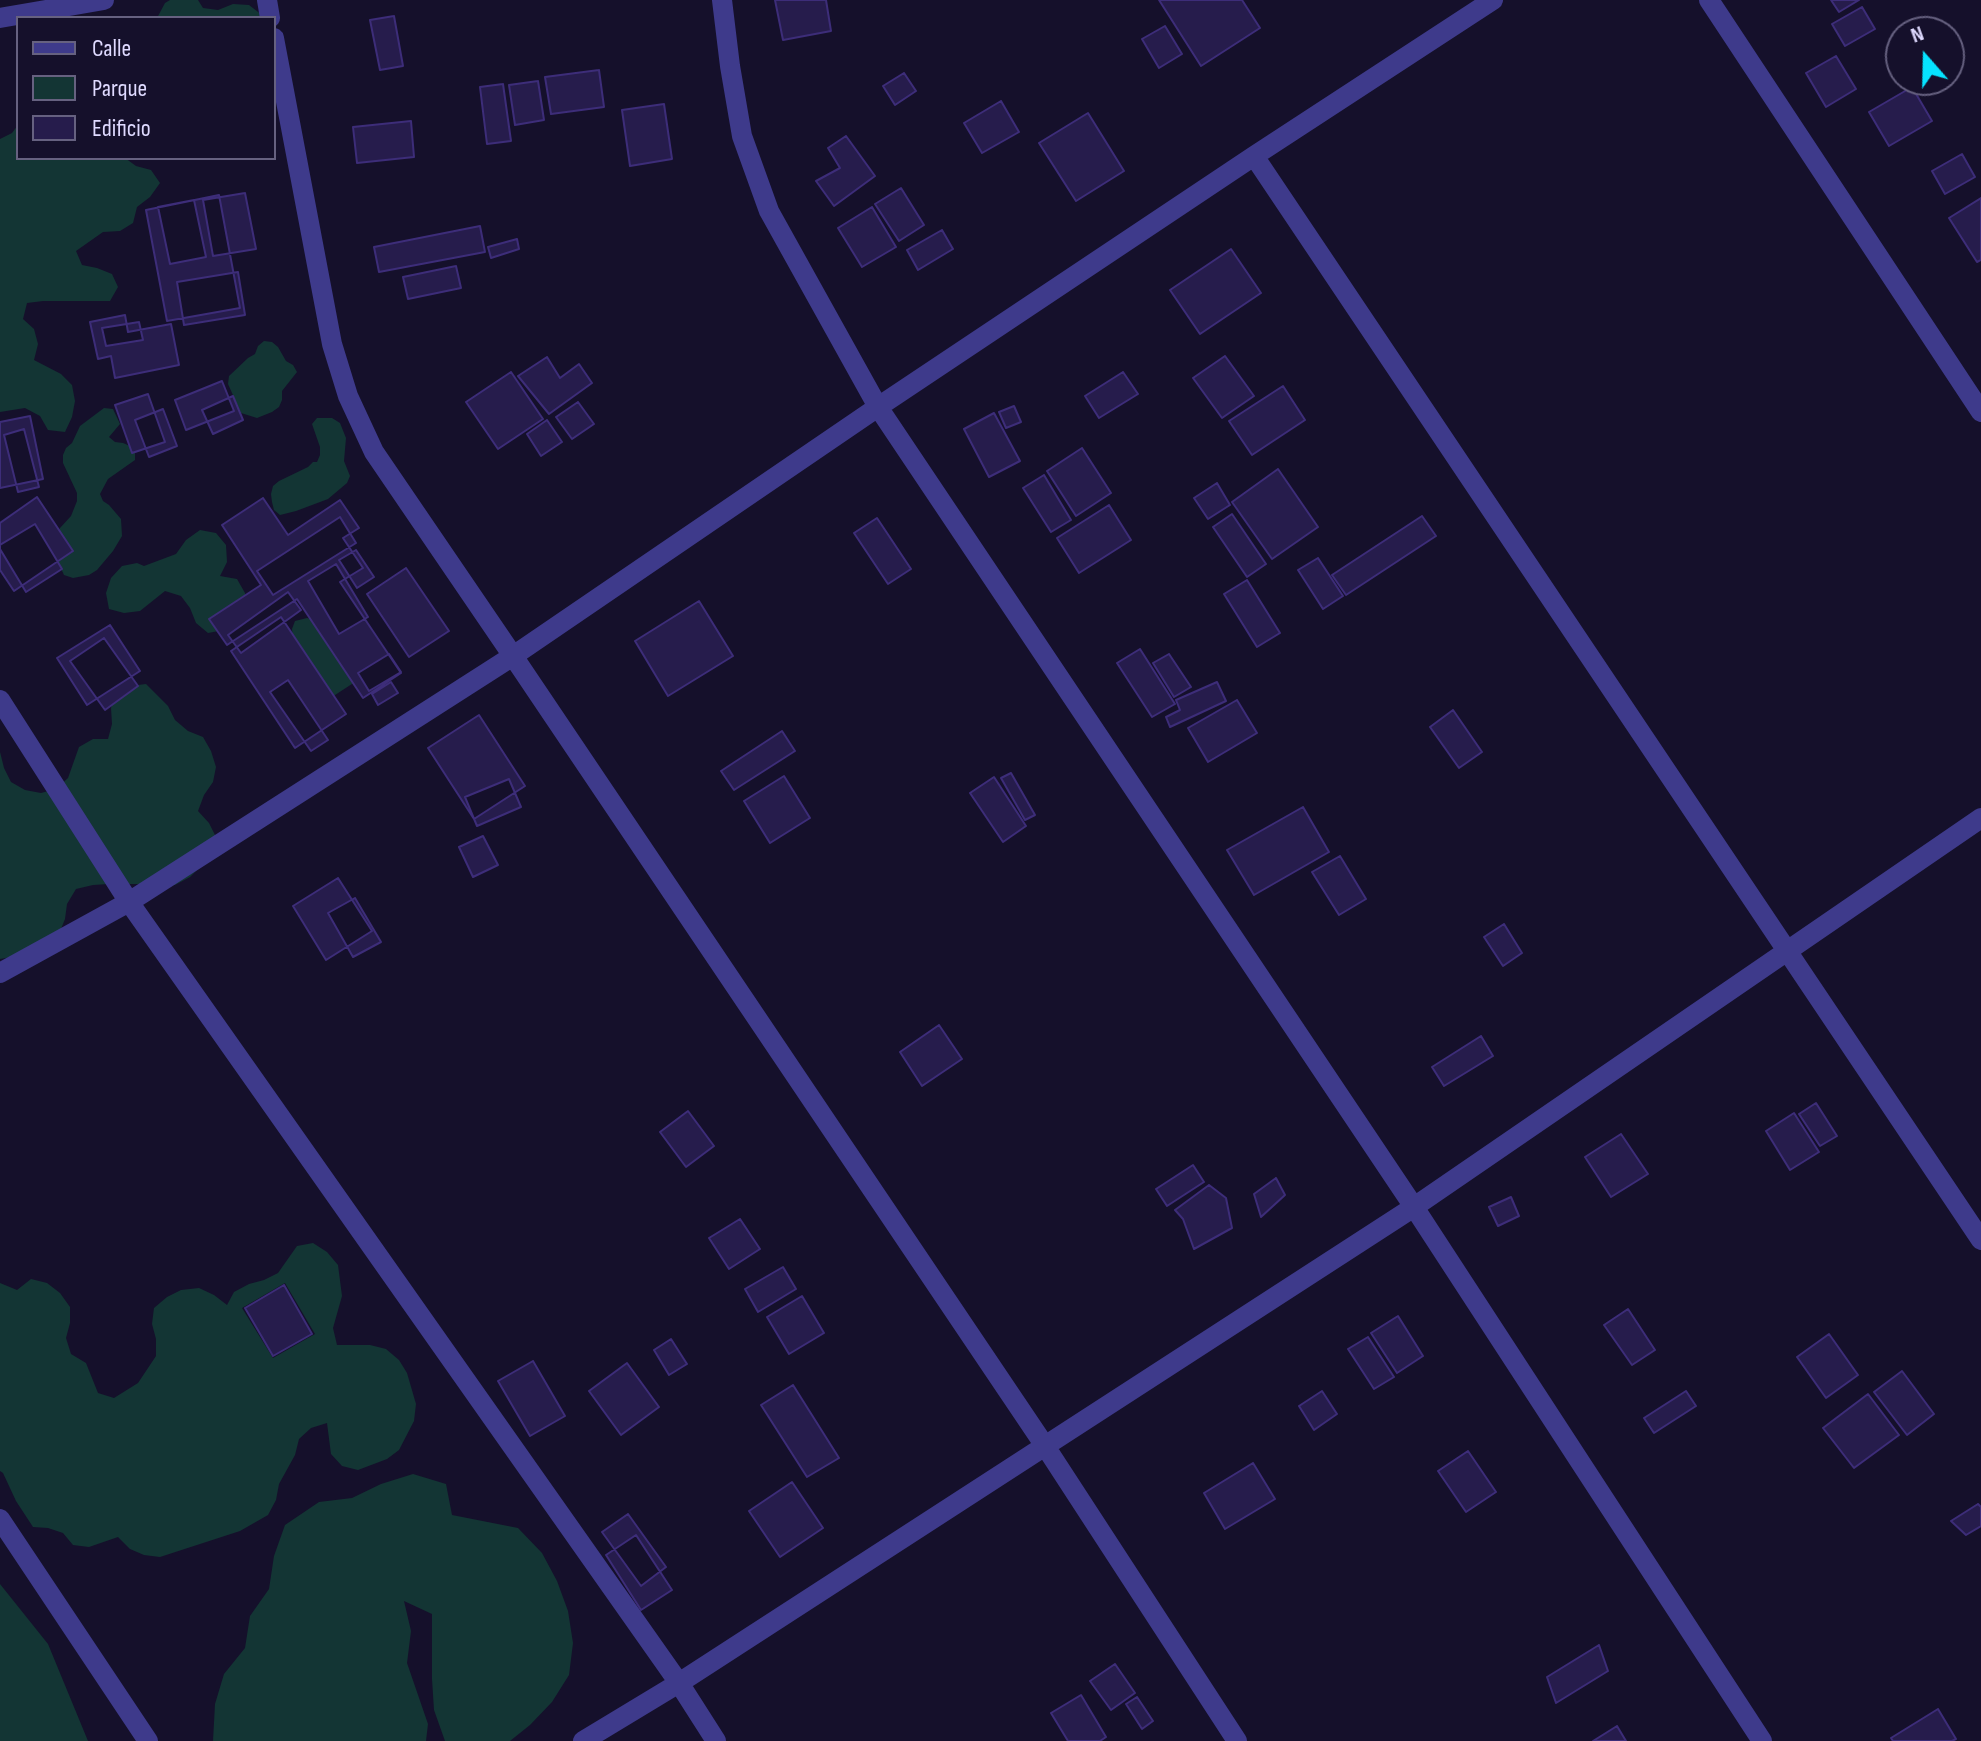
<!DOCTYPE html>
<style>
body{margin:0}
#map{position:relative;width:1981px;height:1741px;overflow:hidden;background:#15102b;font-family:"Sofia Sans Condensed",sans-serif}
canvas{display:block}
.legend{position:absolute;left:16px;top:16px;width:260px;height:144px;box-sizing:border-box;background:#15102b;border:2px solid #666180;margin:0;padding:10px 14px;list-style:none;font-size:24px;color:#dfdaff}
.legend li{display:flex;align-items:center;gap:16px;height:40px}
.legend b{width:40px;border:2px solid #666180}
.north{position:absolute;left:1885px;top:16px;width:80px;height:80px;box-sizing:border-box;background:#15102b;border:2px solid #666180;border-radius:50%;rotate:340deg;font-size:22px;font-weight:700;line-height:32px;text-align:center;color:#dfdaff}
.north::after{content:'';display:block;margin:auto;width:28px;height:36px;background:#06e3ff;clip-path:polygon(50% 0,100% 100%,50% 72%,0 100%)}
</style>
<div id="map">
<canvas width="1981" height="1741"></canvas>
<ul class="legend">
<li><b style="height:10px;background:#3e3a8b"></b>Calle</li>
<li><b style="height:22px;background:#133534"></b>Parque</li>
<li><b style="height:22px;background:#261c4c"></b>Edificio</li>
</ul>
<div class="north">N</div>
</div>
<script>
const context = document.querySelector('canvas').getContext('2d');
context.lineJoin = 'round';
function fill(path, color) {
  context.fillStyle = color;
  context.fill(path, 'evenodd');
}
function toPath(rows) {
  const path = new Path2D();
  for (const r of rows) {
    path.moveTo(r[0], r[1]);
    for (let i = 2; i < r.length; i += 2) path.lineTo(r[i], r[i + 1]);
  }
  return path;
}
function stroke(path, color, width, dash) {
  context.strokeStyle = color;
  context.lineWidth = width;
  context.lineCap = dash ? 'butt' : 'round';
  context.setLineDash(dash || []);
  context.stroke(path);
}
fill(toPath([
 [170,0,198,0,203,8,218,10,233,4,249,5,262,15,262,18,157,18,165,3],
 [18,125,18,158,125,158,136,166,151,170,160,183,150,197,137,207,133,223,120,231,103,232,76,251,82,265,97,268,112,274,118,287,110,301,43,301,27,303,23,319,34,329,38,344,34,360,61,374,72,385,75,401,72,417,65,432,48,430,40,416,25,408,0,412,0,139,12,133],
 [264,341,272,342,278,347,286,361,293,365,297,372,282,391,282,400,279,407,272,412,257,418,241,413,228,384,229,376,248,358,255,354,258,346],
 [104,408,113,409,120,424,109,437,115,442,123,443,130,446,135,452,135,460,108,479,100,494,103,501,109,505,121,519,122,536,113,551,97,570,89,575,73,578,64,575,57,560,56,536,60,528,71,516,77,501,77,493,63,463,63,455,66,448,72,443,80,426],
 [317,418,332,418,340,423,346,438,344,461,350,476,347,483,328,499,296,511,280,515,274,510,272,502,271,494,273,486,279,481,308,467,313,462,317,462,320,455,320,447,312,424],
 [200,530,216,533,226,545,227,562,220,576,237,579,245,593,247,608,224,630,208,633,196,623,190,608,181,596,165,591,140,611,124,613,109,609,106,593,111,578,122,566,137,563,144,566,176,554,186,540],
 [307,618,315,620,355,682,335,695,330,701,294,652,292,629,295,621],
 [146,684,168,706,175,720,188,731,203,737,211,751,216,767,213,782,204,795,198,811,209,823,216,837,202,865,190,877,175,885,159,887,142,884,109,884,93,885,76,889,67,904,65,919,59,934,17,956,0,959,0,752,4,768,11,782,25,790,41,793,56,789,68,778,79,747,93,739,108,739,112,724,111,708,116,692,130,686],
 [313,1243,327,1252,338,1265,342,1296,333,1328,337,1345,370,1345,386,1349,399,1360,407,1373,416,1404,414,1421,399,1450,387,1459,358,1470,342,1466,331,1454,327,1423,311,1428,299,1439,295,1455,279,1484,276,1500,268,1515,240,1531,160,1557,144,1555,130,1549,118,1537,89,1547,73,1545,63,1533,48,1528,33,1527,16,1501,3,1473,0,1471,0,1283,17,1290,31,1279,47,1283,60,1293,70,1307,70,1323,66,1338,71,1354,86,1363,98,1393,114,1398,138,1383,156,1356,156,1339,152,1324,154,1308,167,1297,181,1290,199,1288,214,1295,227,1305,234,1292,249,1284,264,1280,278,1273,297,1246],
 [285,1283,315,1334,273,1358,242,1308],
 [413,1474,446,1484,452,1515,518,1528,542,1553,557,1581,568,1611,573,1643,569,1675,552,1702,530,1725,510,1741,445,1741,434,1710,432,1679,432,1614,404,1601,411,1631,407,1663,428,1724,426,1741,213,1741,215,1704,224,1674,245,1648,250,1616,269,1589,274,1556,285,1525,319,1502,352,1498,381,1484],
 [0,1584,48,1644,88,1741,0,1741]
]), '#133534');
const building = toPath([
 [775,0,826,0,831,31,783,40,775,0],
 [1159,0,1242,0,1260,28,1201,66,1159,0],
 [1831,0,1859,0,1839,12,1831,0],
 [1862,7,1875,29,1845,46,1832,24,1862,7],
 [394,16,403,66,380,70,370,20,394,16],
 [1165,26,1182,54,1159,68,1142,39,1165,26],
 [1836,56,1856,89,1826,107,1806,73,1836,56],
 [599,70,604,107,551,114,545,77,599,70],
 [904,73,916,91,895,105,883,86,904,73],
 [538,81,544,120,515,125,509,85,538,81],
 [503,84,511,141,487,144,480,87,503,84],
 [1912,87,1932,121,1889,146,1869,112,1912,87],
 [1001,101,1019,132,982,153,964,123,1001,101],
 [664,104,672,159,630,166,622,110,664,104],
 [1088,113,1124,171,1076,201,1039,143,1088,113],
 [411,121,414,157,357,163,353,127,411,121],
 [846,136,875,176,834,206,816,181,840,168,828,148,846,136],
 [1962,154,1975,177,1945,194,1932,171,1962,154],
 [901,188,924,225,899,241,875,204,901,188],
 [245,193,256,249,213,256,203,200,245,193],
 [219,195,240,308,167,321,146,210,219,195],
 [1981,198,1981,260,1977,262,1949,218,1981,198],
 [194,200,206,257,170,264,158,207,194,200],
 [872,207,896,247,862,267,838,228,872,207],
 [480,226,485,252,379,272,374,247,480,226],
 [942,230,953,249,918,270,907,250,942,230],
 [517,239,519,249,491,258,488,247,517,239],
 [1231,249,1261,293,1200,334,1170,290,1231,249],
 [456,266,461,288,408,299,403,277,456,266],
 [238,272,245,315,184,325,177,282,238,272],
 [125,315,128,332,171,324,179,365,115,378,111,356,98,359,90,322,125,315],
 [139,322,143,340,106,346,102,328,139,322],
 [1225,356,1254,396,1222,418,1193,378,1225,356],
 [547,357,560,378,579,364,592,383,549,414,518,376,547,357],
 [511,372,543,419,498,449,466,402,511,372],
 [1123,372,1138,394,1099,418,1085,396,1123,372],
 [222,381,234,411,186,430,175,400,222,381],
 [1283,386,1305,420,1252,455,1229,421,1283,386],
 [148,394,165,442,132,453,115,405,148,394],
 [233,396,243,420,213,434,202,410,233,396],
 [578,402,594,424,572,439,556,417,578,402],
 [1014,406,1021,422,1006,428,999,412,1014,406],
 [163,409,177,446,149,457,135,420,163,409],
 [994,413,1020,461,989,477,964,429,994,413],
 [30,416,43,479,0,488,0,422,30,416],
 [547,420,562,442,541,456,527,434,547,420],
 [24,429,39,487,18,492,4,435,24,429],
 [1082,448,1111,493,1076,516,1047,471,1082,448],
 [1278,469,1318,527,1272,559,1232,502,1278,469],
 [1044,475,1071,520,1051,532,1023,488,1044,475],
 [1217,483,1230,505,1208,519,1194,498,1217,483],
 [37,497,73,551,14,591,0,570,0,523,37,497],
 [263,498,288,535,340,500,359,528,343,538,363,568,340,582,401,673,363,698,297,599,227,645,209,619,261,585,222,525,263,498],
 [1109,505,1131,540,1079,573,1057,538,1109,505],
 [1232,514,1266,564,1247,577,1213,527,1232,514],
 [1422,516,1436,536,1346,595,1332,575,1422,516],
 [340,517,356,543,273,595,257,571,340,517],
 [877,518,911,569,888,584,854,533,877,518],
 [35,524,62,569,26,592,0,549,0,545,35,524],
 [356,550,374,577,357,588,339,560,356,550],
 [1318,558,1343,596,1323,609,1298,570,1318,558],
 [336,564,368,617,339,634,308,581,336,564],
 [406,568,449,631,409,657,367,594,406,568],
 [1247,580,1280,633,1257,647,1224,594,1247,580],
 [288,592,301,610,241,653,228,635,288,592],
 [699,601,733,656,668,696,635,641,699,601],
 [281,617,346,714,295,748,231,651,281,617],
 [110,625,140,671,87,705,57,658,110,625],
 [104,638,138,686,105,710,70,661,104,638],
 [1140,649,1175,704,1152,717,1117,663,1140,649],
 [389,654,401,672,369,691,358,673,389,654],
 [1169,654,1191,687,1174,697,1153,663,1169,654],
 [288,680,328,740,311,751,270,692,288,680],
 [391,682,398,693,378,705,372,694,391,682],
 [1217,682,1226,701,1170,727,1166,717,1180,710,1176,700,1217,682],
 [1237,700,1257,733,1208,762,1188,728,1237,700],
 [1453,710,1482,752,1459,768,1430,727,1453,710],
 [479,715,525,786,474,819,428,748,479,715],
 [782,731,795,751,734,790,721,771,782,731],
 [1011,773,1035,815,1025,820,1001,778,1011,773],
 [784,776,810,818,770,843,744,801,784,776],
 [994,777,1026,826,1003,842,970,793,994,777],
 [509,779,521,807,477,826,465,797,509,779],
 [1303,807,1329,852,1254,895,1227,850,1303,807],
 [483,836,498,865,473,877,459,847,483,836],
 [1340,856,1366,899,1339,915,1312,872,1340,856],
 [338,878,372,931,326,960,293,906,338,878],
 [355,898,381,942,353,957,328,913,355,898],
 [1504,924,1522,953,1503,966,1484,937,1504,924],
 [939,1025,962,1059,922,1086,900,1052,939,1025],
 [1481,1036,1493,1056,1444,1086,1432,1067,1481,1036],
 [1816,1103,1837,1136,1820,1146,1799,1114,1816,1103],
 [688,1111,714,1146,686,1167,660,1132,688,1111],
 [1794,1113,1819,1152,1790,1170,1766,1131,1794,1113],
 [1621,1134,1648,1174,1611,1197,1585,1157,1621,1134],
 [1193,1165,1204,1182,1167,1206,1156,1189,1193,1165],
 [1276,1178,1285,1195,1261,1217,1254,1194,1276,1178],
 [1209,1185,1226,1198,1232,1228,1194,1249,1183,1219,1175,1210,1209,1185],
 [1511,1197,1519,1216,1498,1226,1489,1207,1511,1197],
 [740,1219,760,1249,729,1269,709,1238,740,1219],
 [783,1267,796,1289,758,1312,745,1289,783,1267],
 [284,1285,312,1334,273,1356,245,1308,284,1285],
 [802,1296,824,1333,789,1354,767,1317,802,1296],
 [1628,1309,1655,1350,1632,1365,1604,1325,1628,1309],
 [1398,1316,1423,1356,1397,1373,1371,1333,1398,1316],
 [1829,1334,1858,1375,1826,1398,1797,1357,1829,1334],
 [1368,1337,1394,1377,1374,1389,1348,1349,1368,1337],
 [671,1339,687,1364,669,1375,654,1350,671,1339],
 [533,1361,565,1416,530,1436,498,1381,533,1361],
 [627,1363,659,1407,621,1435,589,1391,627,1363],
 [1902,1371,1934,1414,1907,1435,1874,1392,1902,1371],
 [793,1385,839,1458,807,1477,761,1405,793,1385],
 [1322,1391,1337,1414,1314,1430,1299,1406,1322,1391],
 [1686,1391,1696,1406,1654,1433,1644,1418,1686,1391],
 [1868,1394,1899,1435,1854,1468,1823,1428,1868,1394],
 [1468,1451,1496,1492,1466,1512,1438,1471,1468,1451],
 [1253,1463,1275,1499,1225,1529,1204,1493,1253,1463],
 [792,1482,823,1528,780,1557,749,1511,792,1482],
 [1978,1504,1981,1507,1981,1526,1966,1535,1951,1521,1978,1504],
 [628,1514,666,1567,641,1586,602,1532,628,1514],
 [636,1535,672,1590,641,1610,606,1555,636,1535],
 [1599,1645,1608,1671,1556,1703,1547,1677,1599,1645],
 [1115,1664,1135,1693,1111,1710,1090,1681,1115,1664],
 [1081,1695,1106,1737,1100,1741,1068,1741,1051,1713,1081,1695],
 [1137,1697,1153,1721,1142,1729,1126,1704,1137,1697],
 [1938,1709,1956,1739,1952,1741,1893,1741,1891,1738,1938,1709],
 [1617,1726,1626,1741,1593,1741,1617,1726]
]);
fill(building, '#261c4c');
stroke(building, '#3d2d79', 2);
stroke(toPath([
 [267,0,270,18],
 [722,0,730,66,742,136,769,211,878,407,1414,1207,1762,1741],
 [1709,0,1981,412],
 [0,18,104,0],
 [274,38,332,344,348,396,374,452,513,656,1045,1446,1237,1741],
 [1254,156,1981,1240],
 [0,700,129,902,679,1683,716,1741],
 [0,973,129,902,513,656,878,407,1254,156,1493,0],
 [0,1519,148,1741],
 [583,1741,679,1683,1414,1207,1981,818]
]), '#3e3a8b', 20);
</script>
